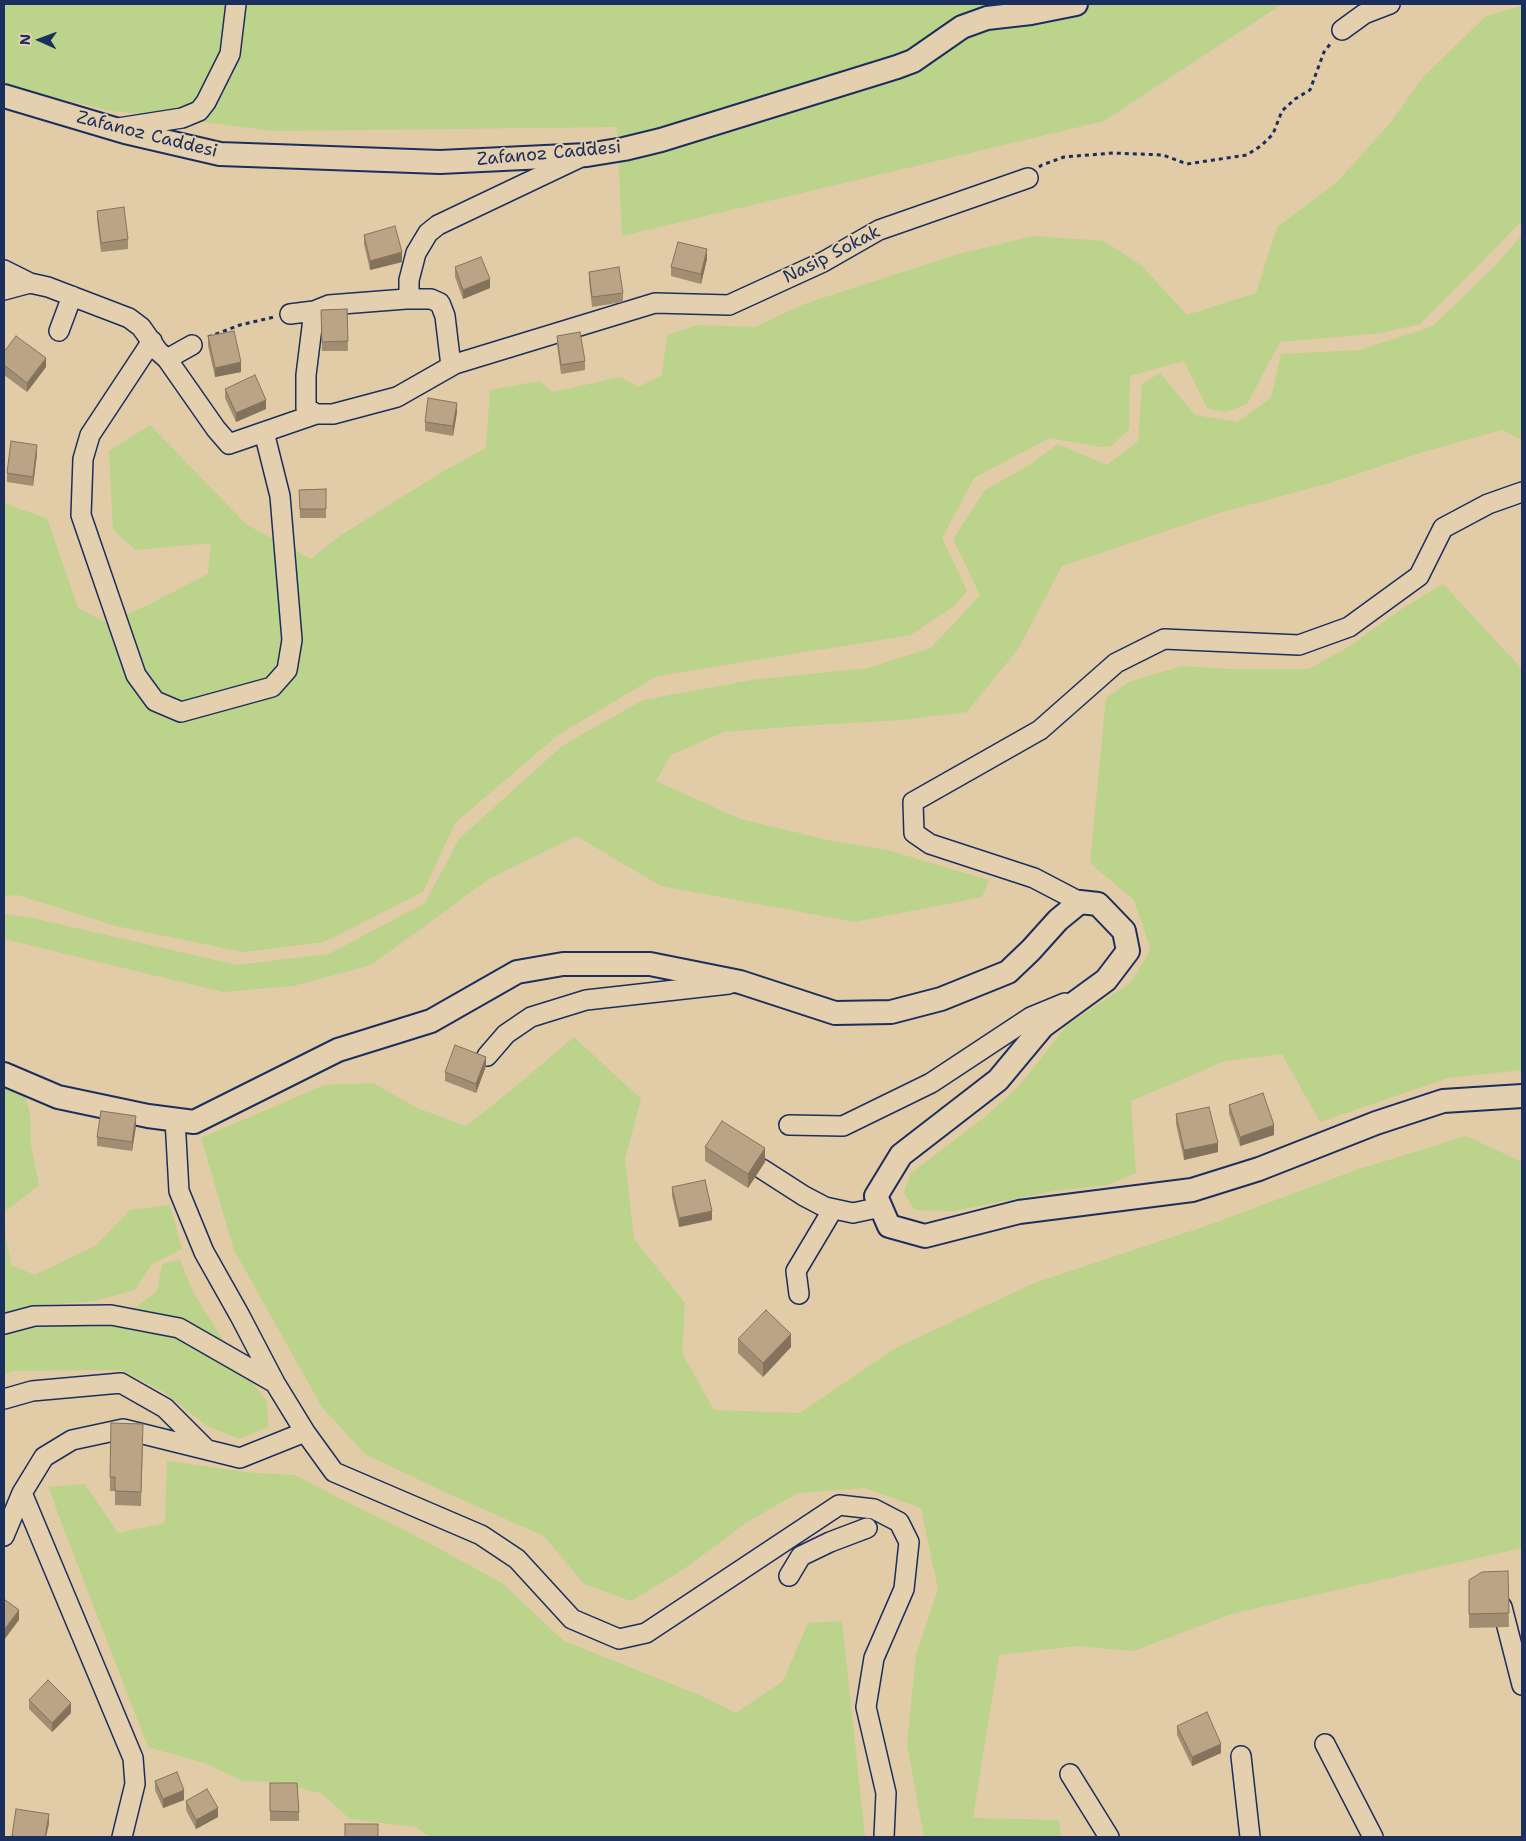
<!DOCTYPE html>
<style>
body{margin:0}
#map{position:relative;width:1526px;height:1841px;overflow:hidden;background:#e2cba7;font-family:"Shantell Sans",sans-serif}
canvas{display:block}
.frame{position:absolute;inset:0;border:5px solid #1b2f5e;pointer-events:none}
.north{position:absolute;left:15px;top:15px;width:50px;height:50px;-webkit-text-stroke:4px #e4cfae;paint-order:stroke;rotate:272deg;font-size:14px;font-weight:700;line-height:20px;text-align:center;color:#1b2f5e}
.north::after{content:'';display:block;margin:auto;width:18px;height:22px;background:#1b2f5e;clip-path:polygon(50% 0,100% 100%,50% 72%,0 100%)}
</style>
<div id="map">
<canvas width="1526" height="1841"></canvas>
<div class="frame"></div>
<div class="north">N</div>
</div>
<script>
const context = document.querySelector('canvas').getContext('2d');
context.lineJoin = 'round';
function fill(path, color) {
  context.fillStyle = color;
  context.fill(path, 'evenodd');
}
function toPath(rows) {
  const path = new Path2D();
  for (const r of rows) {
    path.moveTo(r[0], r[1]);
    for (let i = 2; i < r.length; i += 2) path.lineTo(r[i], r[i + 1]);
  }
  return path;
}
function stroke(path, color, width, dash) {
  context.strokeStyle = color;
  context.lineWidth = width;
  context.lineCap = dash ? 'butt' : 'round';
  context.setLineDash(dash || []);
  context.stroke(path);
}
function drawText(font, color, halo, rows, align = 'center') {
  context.font = font + ' "Shantell Sans",sans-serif';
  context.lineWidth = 4;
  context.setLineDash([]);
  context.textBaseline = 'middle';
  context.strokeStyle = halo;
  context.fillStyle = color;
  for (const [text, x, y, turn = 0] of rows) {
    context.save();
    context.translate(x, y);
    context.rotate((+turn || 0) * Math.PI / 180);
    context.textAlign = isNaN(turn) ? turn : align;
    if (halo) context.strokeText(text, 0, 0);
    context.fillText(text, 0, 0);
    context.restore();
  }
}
fill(toPath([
 [4,4,1282,4,1104,121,622,236,617,127,274,131,107,110,4,85],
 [1522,6,1522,220,1519,224,1420,324,1381,333,1280,342,1247,404,1226,412,1207,408,1184,361,1130,376,1129,429,1111,446,1100,447,1049,438,974,478,942,538,967,591,954,606,911,635,657,676,558,735,455,823,423,892,324,942,243,952,116,926,18,895,4,896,4,502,17,508,47,518,78,608,107,623,150,604,208,574,211,543,136,550,113,530,109,451,150,425,247,525,311,559,341,535,442,472,486,448,490,390,539,381,553,392,621,377,639,387,662,375,667,335,698,325,755,327,804,304,955,255,1033,236,1104,241,1142,266,1187,315,1256,293,1277,227,1338,181,1391,122,1423,77,1486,16],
 [1522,235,1522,440,1502,430,1420,453,1330,483,1219,513,1062,566,1018,649,967,712,901,720,800,726,724,732,671,755,656,781,740,819,828,840,887,850,989,880,982,897,855,922,661,886,576,836,489,879,371,965,293,986,223,992,4,939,4,914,37,919,237,965,329,954,425,903,459,839,562,746,643,700,752,680,868,668,931,648,980,595,953,539,985,490,1031,464,1058,444,1107,465,1138,441,1142,384,1160,373,1195,415,1237,422,1271,398,1281,354,1360,350,1433,326,1497,264],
 [1443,584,1522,669,1522,1070,1448,1078,1320,1122,1282,1054,1225,1061,1131,1101,1136,1173,1107,1185,1054,1191,953,1211,915,1210,904,1193,911,1173,985,1117,1021,1084,1066,1026,1130,983,1151,950,1134,900,1090,863,1106,698,1129,682,1182,666,1230,669,1309,669,1350,646,1403,608],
 [574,1037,641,1099,625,1159,634,1239,685,1303,682,1353,714,1410,800,1413,894,1349,1034,1283,1209,1225,1356,1170,1466,1136,1522,1162,1522,1548,1231,1614,1134,1651,1076,1646,999,1655,973,1818,1059,1820,1061,1837,924,1837,907,1744,916,1655,938,1589,921,1508,865,1488,798,1493,747,1522,684,1569,631,1601,584,1584,544,1536,449,1494,365,1454,322,1407,234,1250,201,1138,324,1085,373,1083,417,1108,466,1126,509,1092],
 [4,1085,25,1094,30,1114,31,1146,39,1185,4,1213],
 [170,1205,182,1249,152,1264,135,1290,94,1301,30,1306,4,1316,4,1225,11,1265,35,1275,95,1246,130,1210],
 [180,1260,193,1292,238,1364,267,1401,268,1427,239,1439,207,1426,162,1391,121,1370,12,1371,4,1374,4,1327,29,1321,136,1307,157,1291,162,1264],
 [167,1461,254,1473,295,1475,341,1499,410,1533,502,1583,564,1641,697,1694,736,1713,783,1681,808,1623,842,1621,865,1837,430,1837,416,1827,350,1819,321,1793,274,1782,243,1781,207,1764,148,1747,58,1514,49,1487,85,1484,118,1533,165,1523]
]), '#bbd38a');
const minor = toPath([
 [1342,30,1364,14,1390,4],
 [118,128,182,118,199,111,206,102,230,54,236,4],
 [4,270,30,283],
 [4,290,30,283,48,287,129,318,141,327,158,351,167,359,192,345],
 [406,299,431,299,440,303,445,316,451,366],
 [314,311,306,375,306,408,316,414,333,414,397,397,455,364,655,303,729,305,823,262,879,230,1028,178],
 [290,314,314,311,329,305,406,299,409,292,409,280,416,253,428,233,438,225,581,157],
 [59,331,72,296],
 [152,341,90,435,83,459,81,515,136,675,155,701,181,712,272,687,287,670,292,640,280,496,264,432],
 [167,359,216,429,229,444,316,414],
 [1080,902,1034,878,930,844,914,833,913,802,1040,730,1116,663,1164,639,1299,645,1349,627,1419,576,1443,528,1488,504,1522,492],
 [487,1056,506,1034,531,1017,586,1000,729,984],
 [175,1119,179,1191,204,1252,240,1316,275,1383,305,1432,334,1472,481,1535,517,1559,572,1619,619,1639,646,1633,839,1505,874,1509,899,1522,909,1542,904,1589,874,1658,866,1707,886,1793,884,1837],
 [789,1125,843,1126,931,1083,1031,1017,1065,1003],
 [762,1169,804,1196,825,1207,853,1213,881,1207],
 [799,1294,796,1271,833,1209],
 [4,1324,34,1316,111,1315,179,1328,275,1383],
 [4,1399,32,1391,121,1383,165,1408,205,1448],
 [22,1493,133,1758,135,1784,122,1837],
 [4,1536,22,1493,44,1457,72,1440,123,1429,240,1458,305,1432],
 [789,1576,801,1556,830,1542,867,1528],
 [1502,1607,1522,1685],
 [1325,1744,1373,1837],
 [1241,1756,1250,1837],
 [1070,1774,1109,1837]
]);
const tertiary = toPath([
 [4,96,125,132,220,154,440,162,587,155,624,149,661,140,897,67,913,61,962,27,987,18,1031,13,1076,4],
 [4,1074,58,1097,148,1116,194,1122,338,1050,431,1021,517,972,563,964,650,964,740,982,835,1013,891,1012,941,999,1008,972,1031,950,1058,920,1080,902,1098,904,1124,931,1128,951,1106,980,1043,1026,998,1080,901,1155,876,1196,889,1226,925,1236,1019,1212,1192,1190,1259,1169,1376,1123,1443,1101,1522,1096]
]);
stroke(minor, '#1b2f5e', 22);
stroke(tertiary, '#1b2f5e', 26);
stroke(toPath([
 [1039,167,1042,165,1064,157,1113,153,1163,155,1187,164,1247,155,1262,145,1273,134,1282,111,1295,99,1310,90,1324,52,1331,43],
 [208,337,240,325,274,317]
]), '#1b2f5e', 3, [4, 4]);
stroke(minor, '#e4cfae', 19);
stroke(tertiary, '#e4cfae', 22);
fill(toPath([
 [97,211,128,239,128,249,101,252,97,220],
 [364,235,402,262,370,270,364,244],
 [707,259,701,284,671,276,671,267],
 [455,267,490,288,463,299,455,277],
 [589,272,623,293,623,302,592,307,589,281],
 [347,309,348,351,322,351,321,310],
 [208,336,241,372,215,377,208,346],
 [557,336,585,361,585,370,561,374,557,345],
 [4,352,46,367,27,392,4,375],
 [225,389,266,409,236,422,225,398],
 [457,412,453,436,425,431,425,422],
 [37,454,33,486,7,482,7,473],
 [326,489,326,518,300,518,299,490],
 [486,1066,476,1093,445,1081,445,1072],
 [1229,1105,1274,1135,1240,1146,1229,1114],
 [1176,1114,1218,1152,1184,1160,1176,1124],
 [136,1126,132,1151,97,1146,97,1137],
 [705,1147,765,1162,748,1188,705,1161],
 [672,1187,712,1220,679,1227,672,1196],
 [738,1339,791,1347,763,1377,738,1353],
 [143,1438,141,1506,115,1505,115,1491,110,1491,110,1477],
 [1508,1571,1509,1627,1469,1628,1469,1580],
 [29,1700,71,1713,52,1732,29,1709],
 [1177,1726,1221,1753,1192,1766,1177,1735],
 [155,1781,184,1800,163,1808,155,1790],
 [270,1783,299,1812,299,1821,270,1821],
 [186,1801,218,1817,196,1829,186,1810]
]), '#a18d72');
fill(toPath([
 [707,249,707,259,701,284,701,274],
 [402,252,402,262,370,270,370,261],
 [490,279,490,288,463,299,463,290],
 [46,358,46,367,27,392,27,383],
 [241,362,241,372,215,377,215,368],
 [266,400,266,409,236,422,236,413],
 [457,403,457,412,453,436,453,426],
 [37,445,37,454,33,486,33,477],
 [486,1057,486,1066,476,1093,476,1084],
 [136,1116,136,1126,132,1151,132,1142],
 [1274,1125,1274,1135,1240,1146,1240,1137],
 [1218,1143,1218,1152,1184,1160,1184,1150],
 [765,1148,765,1162,748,1188,748,1174],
 [712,1211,712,1220,679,1227,679,1218],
 [791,1334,791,1347,763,1377,763,1363],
 [19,1610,19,1620,4,1640,4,1630],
 [71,1703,71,1713,52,1732,52,1723],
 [1221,1744,1221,1753,1192,1766,1192,1757],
 [184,1790,184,1800,163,1808,163,1799],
 [218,1808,218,1817,196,1829,196,1820],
 [49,1814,49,1824,46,1837,45,1837]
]), '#83735d');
const building = toPath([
 [124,207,128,239,101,243,97,211,124,207],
 [395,226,402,252,370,261,364,235,395,226],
 [678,242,707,249,701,274,671,267,678,242],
 [481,257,490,279,463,290,455,267,481,257],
 [619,267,623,293,592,297,589,272,619,267],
 [347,309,348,341,322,342,321,310,347,309],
 [234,331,241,362,215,368,208,336,234,331],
 [580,332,585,361,561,365,557,336,580,332],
 [16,336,46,358,27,383,4,365,4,352,16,336],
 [255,375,266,400,236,413,225,389,255,375],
 [428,398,457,403,453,426,425,422,428,398],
 [11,441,37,445,33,477,7,473,11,441],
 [326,489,326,509,300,509,299,490,326,489],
 [455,1045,486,1057,476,1084,445,1072,455,1045],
 [1263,1093,1274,1125,1240,1137,1229,1105,1263,1093],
 [1209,1107,1218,1143,1184,1150,1176,1114,1209,1107],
 [101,1111,136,1116,132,1142,97,1137,101,1111],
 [722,1121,765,1148,748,1174,705,1147,722,1121],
 [705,1180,712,1211,679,1218,672,1187,705,1180],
 [766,1310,791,1334,763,1363,738,1339,766,1310],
 [111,1423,143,1424,141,1492,115,1491,115,1477,110,1477,111,1423],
 [1508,1571,1509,1613,1469,1614,1469,1580,1482,1572,1508,1571],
 [4,1599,19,1610,4,1630,4,1599],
 [48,1680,71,1703,52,1723,29,1700,48,1680],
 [1207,1712,1221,1744,1192,1757,1177,1726,1207,1712],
 [177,1772,184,1790,163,1799,155,1781,177,1772],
 [270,1783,297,1783,299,1812,270,1811,270,1783],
 [207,1789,218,1808,196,1820,186,1801,207,1789],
 [16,1809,49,1814,45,1837,19,1837,12,1836,16,1809],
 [345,1824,378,1824,378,1837,345,1837,345,1824]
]);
fill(building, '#bba485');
stroke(building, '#83735d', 1);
drawText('18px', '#1b2f5e', '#e4cfae', [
 ["Zafanoz Caddesi",147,135,14],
 ["Zafanoz Caddesi",549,154,-5],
 ["Nasip Sokak",832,255,-27]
]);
</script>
